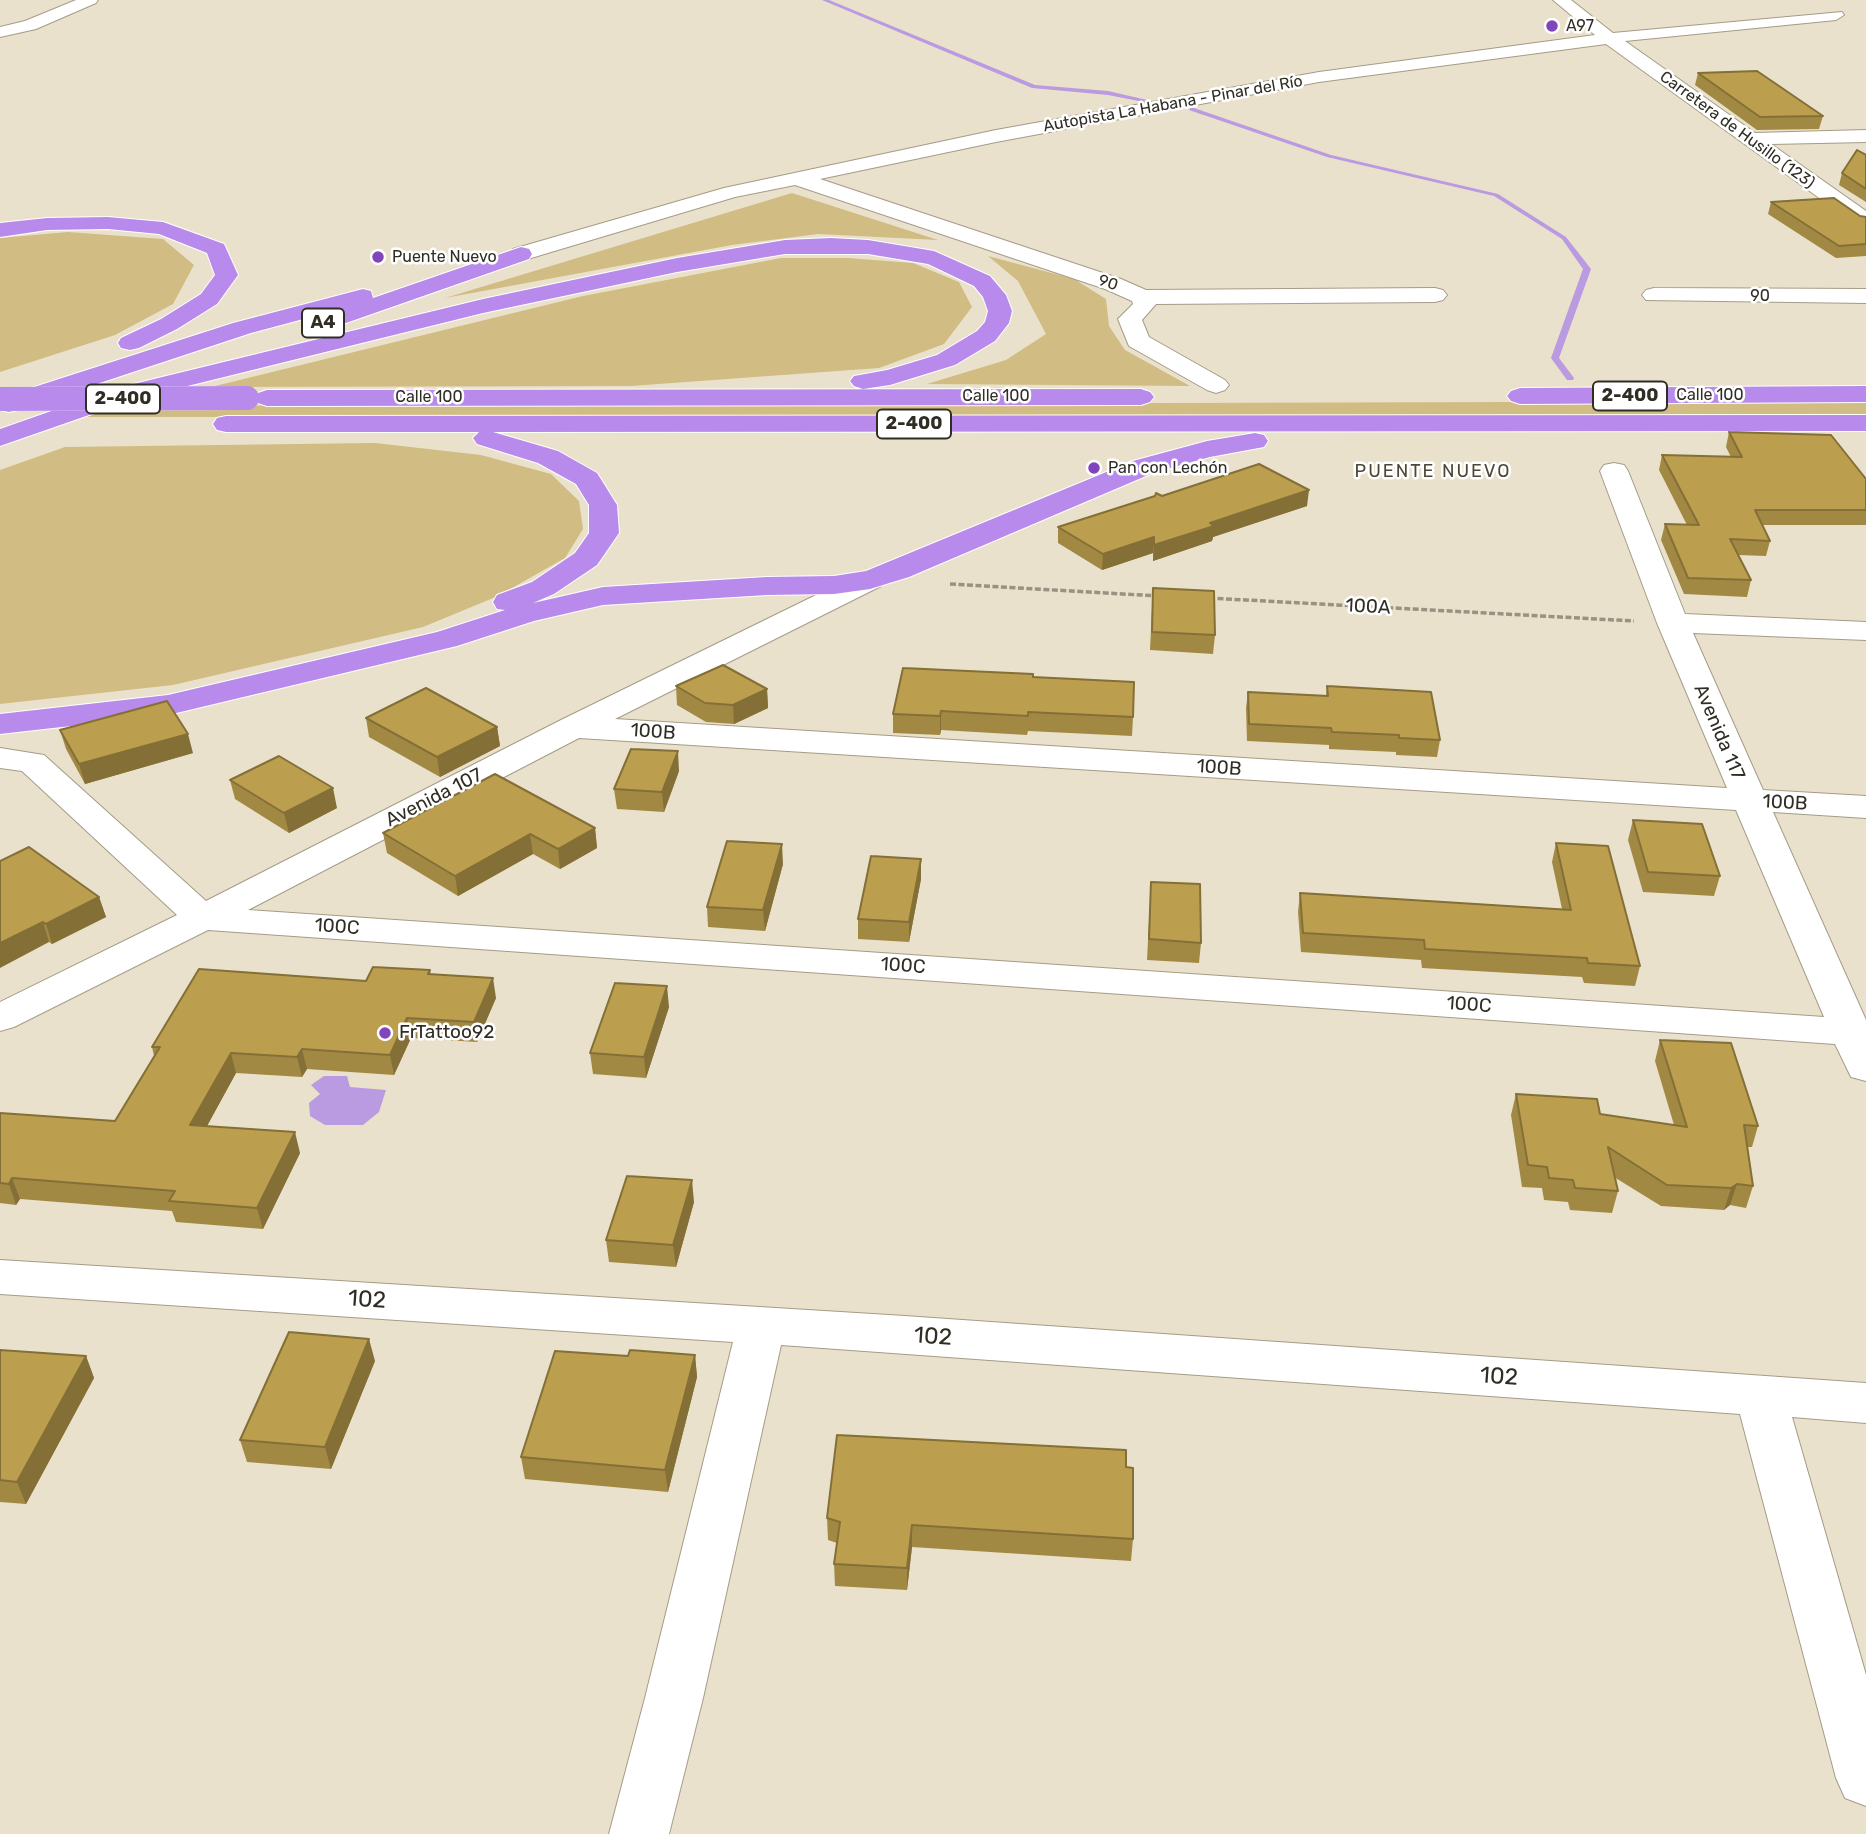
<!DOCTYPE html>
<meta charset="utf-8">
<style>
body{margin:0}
canvas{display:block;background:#e9e1cb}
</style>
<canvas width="1866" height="1834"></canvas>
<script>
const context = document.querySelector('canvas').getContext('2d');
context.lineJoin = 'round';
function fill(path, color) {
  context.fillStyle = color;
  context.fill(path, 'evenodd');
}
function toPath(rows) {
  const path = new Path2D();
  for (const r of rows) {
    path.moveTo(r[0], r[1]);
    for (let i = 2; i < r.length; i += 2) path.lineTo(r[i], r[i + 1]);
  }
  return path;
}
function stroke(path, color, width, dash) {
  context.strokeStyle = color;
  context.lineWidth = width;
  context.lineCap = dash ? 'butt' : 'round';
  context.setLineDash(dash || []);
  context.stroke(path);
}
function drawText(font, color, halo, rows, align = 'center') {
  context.font = font + ' Rubik,sans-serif';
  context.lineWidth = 5;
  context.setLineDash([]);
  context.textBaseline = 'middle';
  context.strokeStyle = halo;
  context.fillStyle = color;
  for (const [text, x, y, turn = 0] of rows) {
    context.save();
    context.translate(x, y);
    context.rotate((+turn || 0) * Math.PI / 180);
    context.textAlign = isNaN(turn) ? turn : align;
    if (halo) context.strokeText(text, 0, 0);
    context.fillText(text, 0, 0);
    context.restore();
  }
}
fill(toPath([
 [792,193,938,240,818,234,732,245,445,298],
 [68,232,163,239,194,265,173,304,115,335,0,372,0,238],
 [988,256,1074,279,1106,299,1109,326,1125,350,1190,386,927,384,1006,360,1046,334,1018,281],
 [781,258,848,258,913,263,959,282,972,307,944,344,879,368,631,386,211,387,583,296],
 [1866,401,1866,416,86,417,115,406],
 [375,443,481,455,551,474,579,501,583,529,565,558,498,596,423,627,173,685,0,704,0,470,65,447]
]), '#d1bc83');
fill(toPath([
 [324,1076,347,1076,350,1087,386,1090,379,1112,363,1125,325,1125,310,1116,309,1103,320,1094,311,1085]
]), '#ba9ae1');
fill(toPath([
 [822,0,829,0,1035,85,1108,91,1147,100,1144,102,1108,95,1032,88,822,0],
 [1191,107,1331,155,1498,194,1566,237,1591,269,1559,358,1574,378,1573,380,1567,380,1551,358,1583,269,1562,239,1494,196,1327,157,1189,110,1191,107]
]), '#ba9ae1');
const minor = toPath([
 [76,0,98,0,96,3,36,29,0,37,0,27,25,21,76,0],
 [1553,0,1571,0,1613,33,1842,12,1844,15,1836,20,1625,41,1755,133,1866,130,1866,142,1771,144,1866,211,1866,227,1858,226,1606,44,1319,82,996,142,820,179,1121,279,1146,290,1435,288,1443,290,1447,295,1443,300,1435,302,1156,304,1142,320,1149,337,1225,380,1229,385,1225,390,1216,393,1207,390,1129,346,1118,319,1133,304,1132,301,1105,289,795,185,735,197,521,261,513,259,510,254,513,249,724,188,996,130,1319,72,1595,35,1553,0],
 [1654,288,1866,289,1866,303,1646,300,1642,295,1646,290,1654,288],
 [1614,463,1624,465,1628,471,1685,614,1866,622,1866,640,1693,633,1763,790,1866,796,1866,818,1773,812,1866,1020,1866,1081,1851,1077,1835,1044,208,930,14,1027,0,1031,0,1002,177,915,22,771,0,768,0,748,44,755,206,901,561,720,859,574,870,571,881,574,885,580,881,586,615,719,1727,788,1657,623,1600,471,1604,465,1614,463],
 [579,738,1736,810,1824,1017,248,910,579,738],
 [0,1260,905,1316,1866,1383,1866,1423,1792,1417,1866,1675,1866,1806,1845,1798,1836,1778,1740,1414,781,1345,703,1698,669,1834,609,1834,645,1698,733,1342,0,1294,0,1260]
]);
const highway = toPath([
 [108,217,163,222,224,244,238,275,217,304,177,329,139,348,130,350,121,348,118,343,121,338,161,319,201,294,215,275,207,253,159,234,108,229,47,230,0,237,0,223,47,218,108,217],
 [831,238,868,240,934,251,990,276,1006,295,1012,311,1009,323,995,341,955,365,890,385,863,389,854,386,850,381,854,376,887,370,937,355,977,331,985,322,988,311,983,297,974,286,928,264,868,254,785,254,677,272,483,313,135,399,0,446,0,429,117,388,483,299,677,258,785,240,831,238],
 [521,247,529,249,532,254,529,259,346,323,330,323,326,318,330,313,341,309,251,333,18,410,9,412,0,410,0,398,233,323,363,289,371,291,373,298,521,247],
 [1866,386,1866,402,1520,404,1511,401,1507,396,1511,391,1520,388,1866,386],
 [1141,389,1150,392,1154,397,1150,402,1141,405,267,406,258,403,254,398,258,393,267,390,1141,389],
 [1866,415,1866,431,493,432,558,451,597,473,617,505,619,533,597,565,554,594,533,603,603,587,767,577,834,576,866,571,1133,461,1207,441,1255,433,1264,435,1268,441,1264,447,1210,457,1153,473,909,577,870,589,834,594,767,595,603,605,534,621,457,646,168,715,0,734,0,714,168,695,437,632,505,610,497,609,493,602,497,595,532,582,575,553,589,533,589,505,576,484,538,463,477,444,473,438,479,432,226,432,217,430,213,424,217,418,226,416,1866,415]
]);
stroke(minor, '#a49c87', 2);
stroke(highway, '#fff', 2);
stroke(toPath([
 [950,584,1158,596],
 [1209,598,1634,621]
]), '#989282', 3.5, [6, 2.5]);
fill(minor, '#fff');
fill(highway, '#b78aec');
const highwayBridge = toPath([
 [0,399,247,398]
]);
stroke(highwayBridge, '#fff', 24, []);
stroke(highwayBridge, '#b78aec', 24);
fill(toPath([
 [1698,73,1823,116,1819,129,1757,130,1695,85],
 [1866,155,1866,202,1839,185,1842,173],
 [1771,202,1866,217,1866,256,1836,258,1768,214],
 [1729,432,1866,479,1866,525,1763,525,1770,541,1766,556,1738,555,1751,580,1747,597,1684,594,1661,540,1665,524,1687,525,1659,470,1662,455,1731,457,1726,447],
 [1162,496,1307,506,1213,537,1212,541,1153,561,1153,553,1102,570,1058,543,1058,527],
 [1153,588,1215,635,1213,654,1150,650],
 [1033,677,1133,717,1132,736,1028,731,1027,735,941,730,940,735,893,733,893,714],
 [676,686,767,689,768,708,734,724,706,722,677,705],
 [1327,686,1440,740,1437,757,1396,755,1396,752,1329,749,1329,745,1247,741,1246,708,1248,692,1326,696],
 [366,718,497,727,500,746,440,777,369,737],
 [60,730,193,753,85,784,66,749],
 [679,771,664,812,617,809,614,789],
 [230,780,337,808,289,833,235,799],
 [1633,820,1720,876,1714,896,1643,892,1628,840],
 [595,828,597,848,560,869,533,854,458,896,387,853,383,833],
 [1556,843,1640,966,1635,986,1584,983,1582,977,1422,968,1421,960,1301,952,1298,912,1300,893,1562,909,1552,862],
 [0,861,99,897,106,917,52,944,49,942],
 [783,864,765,931,708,927,707,907],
 [921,879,909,942,858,939,858,919],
 [1151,882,1201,943,1199,963,1147,960],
 [430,970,431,975,496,998,477,1042,411,1038,394,1075,307,1069,302,1077,236,1073,207,1126,300,1153,263,1229,176,1222,172,1211,20,1199,16,1205,0,1203,0,1113,115,1121,154,1056,152,1047,366,981],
 [669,1007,646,1078,593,1074,590,1053],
 [1660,1040,1758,1126,1752,1147,1747,1147,1753,1186,1746,1208,1730,1205,1724,1210,1661,1206,1614,1177,1618,1191,1612,1213,1570,1210,1568,1202,1544,1200,1542,1188,1522,1187,1511,1115,1516,1094,1600,1114,1674,1125,1655,1061],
 [694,1202,676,1267,609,1262,606,1240],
 [0,1350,86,1356,94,1378,26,1504,0,1502],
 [695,1355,697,1377,668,1492,525,1479,521,1457,628,1356],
 [375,1361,331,1469,247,1462,240,1440],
 [1126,1467,1133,1539,1131,1561,912,1547,907,1590,835,1586,834,1564,837,1543,828,1540,827,1518]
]), '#a28943');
fill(toPath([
 [1309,490,1307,506,1213,537,1212,541,1153,561,1154,545,1210,523],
 [1154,537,1153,553,1102,570,1103,554],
 [767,689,768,708,734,724,733,705],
 [941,711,941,730,940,735,940,716],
 [497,727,500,746,440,777,437,757],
 [188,734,193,753,85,784,79,764],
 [678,751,679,771,664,812,662,792],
 [333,788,337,808,289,833,284,813],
 [595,828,597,848,560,869,558,849],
 [530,834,533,854,458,896,455,876],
 [782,844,783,864,765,931,763,910],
 [921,859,921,879,909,942,909,922],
 [99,897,106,917,52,944,46,924],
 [43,922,49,942,0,968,0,943],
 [493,978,496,998,477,1042,474,1022],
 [667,986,669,1007,646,1078,644,1057],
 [407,1018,411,1038,394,1075,390,1055],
 [302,1049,307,1069,302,1077,297,1057],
 [231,1053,236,1073,196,1146,190,1125],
 [295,1132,300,1153,263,1229,257,1208],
 [12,1178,20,1199,16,1205,9,1184],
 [692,1180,694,1202,676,1267,673,1245],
 [1737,1184,1730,1205,1724,1210,1731,1188],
 [369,1339,375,1361,331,1469,325,1447],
 [695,1355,697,1377,668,1492,665,1470],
 [86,1356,94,1378,26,1504,17,1482],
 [912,1525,912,1547,907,1590,907,1568]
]), '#846f37');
const building = toPath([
 [1757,71,1823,116,1760,117,1698,73,1757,71],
 [1857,150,1866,155,1866,189,1842,173,1857,150],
 [1834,198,1860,216,1866,217,1866,244,1839,246,1771,202,1834,198],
 [1729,432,1831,435,1866,479,1866,510,1755,510,1770,541,1730,539,1751,580,1688,578,1665,524,1699,525,1662,455,1742,457,1729,432],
 [1259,464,1309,490,1210,523,1214,526,1154,545,1154,537,1103,554,1058,527,1155,496,1156,493,1162,496,1259,464],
 [1153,588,1214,591,1215,635,1152,632,1153,588],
 [723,665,767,689,733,705,705,703,676,686,723,665],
 [903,668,1033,674,1033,677,1134,682,1133,717,1028,712,1028,716,941,711,940,716,893,714,903,668],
 [1327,686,1431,692,1440,740,1399,738,1399,735,1332,732,1331,728,1249,724,1248,692,1328,696,1327,686],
 [426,688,497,727,437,757,366,718,426,688],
 [167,701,188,734,79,764,60,730,167,701],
 [631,749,678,751,662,792,614,789,631,749],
 [279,756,333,788,284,813,230,780,279,756],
 [495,774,595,828,558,849,530,834,455,876,383,833,495,774],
 [1633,820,1702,824,1720,876,1648,872,1633,820],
 [727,841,782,844,763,910,707,907,727,841],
 [1556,843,1608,846,1640,966,1588,963,1587,958,1425,949,1424,940,1303,933,1300,893,1571,910,1556,843],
 [29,847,99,897,46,924,43,922,0,943,0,861,29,847],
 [871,856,921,859,909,922,858,919,871,856],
 [1151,882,1200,884,1201,943,1149,939,1151,882],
 [373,967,430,970,428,974,493,978,474,1022,407,1018,390,1055,302,1049,297,1057,231,1053,190,1125,295,1132,257,1208,169,1201,175,1191,12,1178,9,1184,0,1183,0,1113,115,1121,160,1047,152,1047,199,969,366,981,373,967],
 [615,983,667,986,644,1057,590,1053,615,983],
 [1660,1040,1731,1043,1758,1126,1744,1125,1753,1186,1737,1184,1731,1188,1667,1185,1608,1147,1618,1191,1575,1188,1573,1180,1549,1178,1547,1167,1528,1165,1516,1094,1597,1099,1600,1114,1687,1127,1660,1040],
 [627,1176,692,1180,673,1245,606,1240,627,1176],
 [289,1332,369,1339,325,1447,240,1440,289,1332],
 [0,1350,86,1356,17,1482,0,1480,0,1350],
 [630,1350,695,1355,665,1470,521,1457,555,1351,628,1356,630,1350],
 [837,1435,1126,1450,1126,1467,1133,1468,1133,1539,912,1525,907,1568,834,1564,840,1522,827,1518,837,1435]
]);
fill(building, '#bc9f4e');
stroke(building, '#846f37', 2);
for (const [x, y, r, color] of [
 [1552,26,7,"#8145bb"],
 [378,257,7,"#8145bb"],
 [1094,468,7,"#8145bb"],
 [385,1033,7,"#8145bb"]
]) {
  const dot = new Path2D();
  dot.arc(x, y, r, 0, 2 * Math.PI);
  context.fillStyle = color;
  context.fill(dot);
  stroke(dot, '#fff', 2.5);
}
drawText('16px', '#302d25', '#fff', [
 ["A97",1566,26],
 ["Puente Nuevo",392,257],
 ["Pan con Lechón",1108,468]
], 'left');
drawText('16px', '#302d25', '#fff', [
 ["Autopista La Habana - Pinar del Río",1173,104,-10],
 ["Carretera de Husillo (123)",1737,130,36],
 ["90",1108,283,19],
 ["90",1760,296],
 ["Calle 100",1710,395],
 ["Calle 100",996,396],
 ["Calle 100",429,397]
]);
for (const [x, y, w] of [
 [323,323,42],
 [1630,396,74],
 [123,399,74],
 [914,424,74]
]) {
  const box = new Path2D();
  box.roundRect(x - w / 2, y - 14.5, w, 29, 5);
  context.fillStyle = '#fff';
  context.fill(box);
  stroke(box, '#302d25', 2);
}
drawText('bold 18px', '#302d25', null, [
 ["A4",323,323],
 ["2-400",1630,396],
 ["2-400",123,399],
 ["2-400",914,424]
]);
context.letterSpacing = '2px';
drawText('18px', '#4e4735', '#fff', [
 ["PUENTE NUEVO",1433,472]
]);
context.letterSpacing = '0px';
drawText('19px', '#302d25', '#fff', [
 ["100A",1368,607,3],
 ["100B",653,732,4],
 ["Avenida 117",1719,732,67],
 ["100B",1219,768,4],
 ["Avenida 107",434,798,-27],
 ["100B",1785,803,3],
 ["100C",337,927,4],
 ["100C",903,966,4],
 ["100C",1469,1005,4]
]);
drawText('19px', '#302d25', '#fff', [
 ["FrTattoo92",399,1033]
], 'left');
drawText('23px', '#302d25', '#fff', [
 ["102",367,1300,4],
 ["102",933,1337,4],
 ["102",1499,1377,4]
]);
</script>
